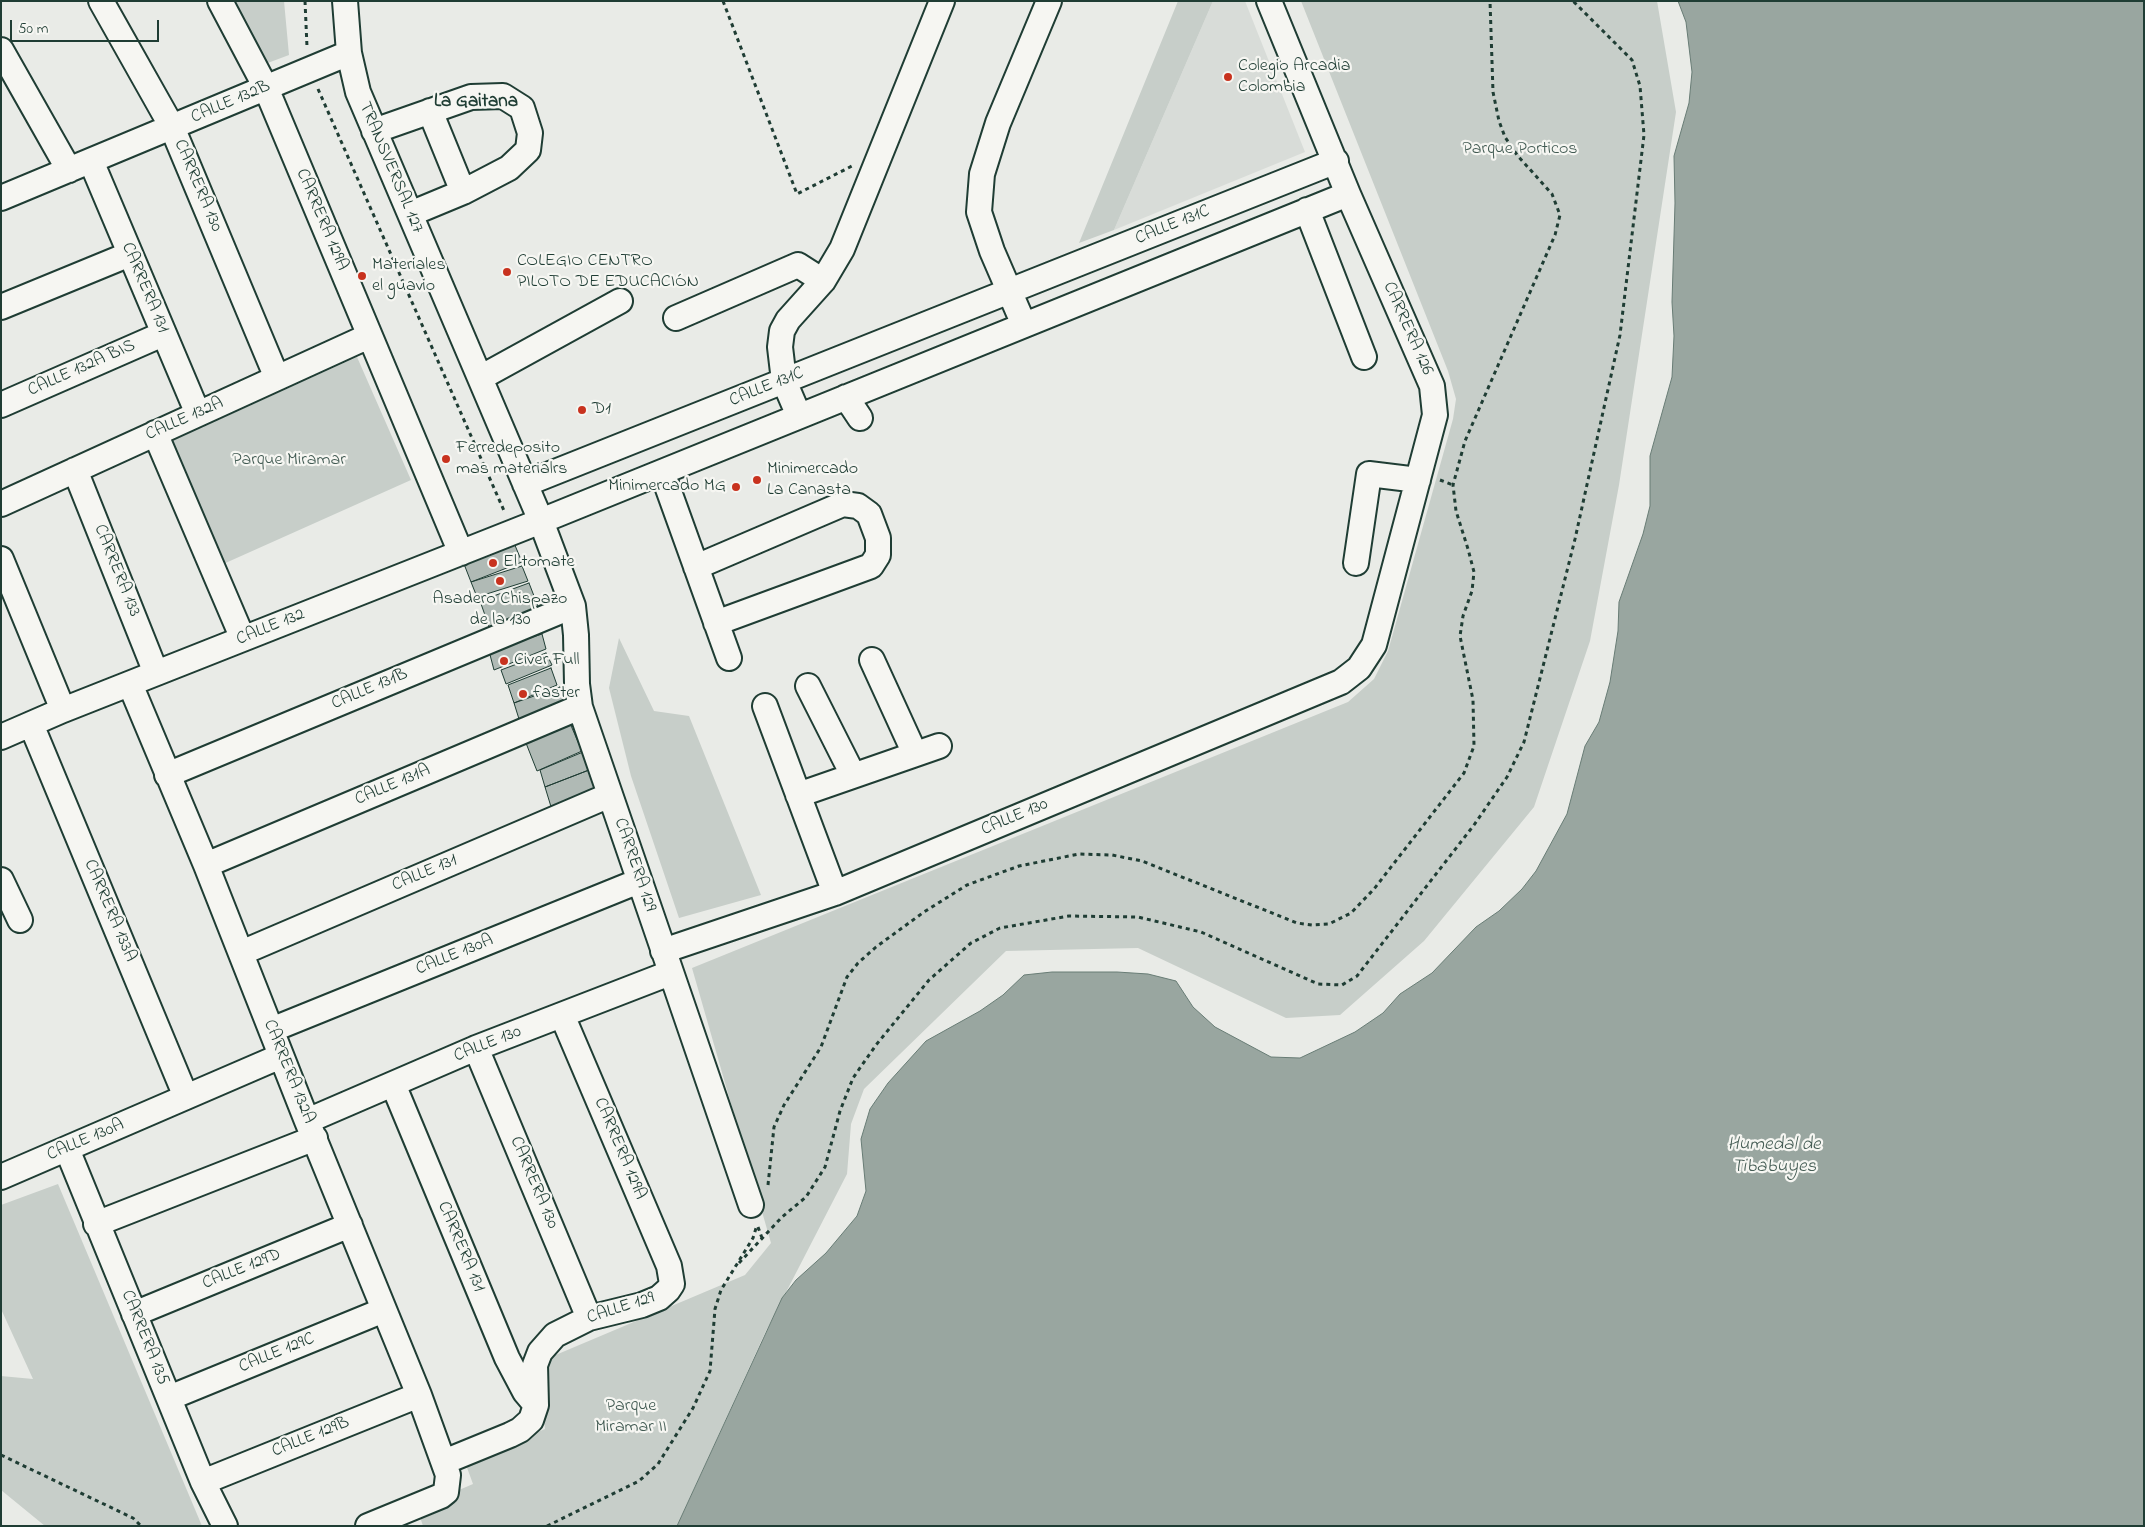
<!DOCTYPE html>
<meta charset="utf-8">
<style>
body{margin:0}
#map{position:relative;width:2145px;height:1527px;overflow:hidden;background:#e9ebe7;font-family:"Indie Flower",sans-serif}
canvas{display:block}
.frame{position:absolute;inset:0;border:2px solid #1f3d34;pointer-events:none}
.scale{position:absolute;left:10px;top:20px;width:149px;height:22px;box-sizing:border-box;border:2px solid #1f3d34;border-top:0;padding-left:6px;font-size:15px;line-height:18px;white-space:nowrap;color:#1f3d34;-webkit-text-stroke:4px #f6f6f2;paint-order:stroke}
</style>
<div id="map">
<canvas width="2145" height="1527"></canvas>
<div class="frame"></div>
<div class="scale">50 m</div>
</div>
<script>
const context = document.querySelector('canvas').getContext('2d');
context.lineJoin = 'round';
function fill(path, color) {
  context.fillStyle = color;
  context.fill(path, 'evenodd');
}
function toPath(rows) {
  const path = new Path2D();
  for (const r of rows) {
    path.moveTo(r[0], r[1]);
    for (let i = 2; i < r.length; i += 2) path.lineTo(r[i], r[i + 1]);
  }
  return path;
}
function stroke(path, color, width, dash) {
  context.strokeStyle = color;
  context.lineWidth = width;
  context.lineCap = dash ? 'butt' : 'round';
  context.setLineDash(dash || []);
  context.stroke(path);
}
function drawText(font, color, halo, rows, align = 'center') {
  context.font = font + ' "Indie Flower",sans-serif';
  context.lineWidth = 4.5;
  context.setLineDash([]);
  context.textBaseline = 'middle';
  context.strokeStyle = halo;
  context.fillStyle = color;
  for (const [text, x, y, turn = 0] of rows) {
    context.save();
    context.translate(x, y);
    context.rotate((+turn || 0) * Math.PI / 180);
    context.textAlign = isNaN(turn) ? turn : align;
    if (halo) context.strokeText(text, 0, 0);
    context.fillText(text, 0, 0);
    context.restore();
  }
}
fill(toPath([
 [1213,1,1245,1,1305,152,1114,230]
]), '#d8dcd8');
fill(toPath([
 [232,1,284,1,289,55,265,64],
 [1178,1,1213,1,1114,230,1079,243],
 [1301,1,1657,1,1676,112,1619,485,1590,641,1534,807,1424,941,1340,1015,1286,1018,1138,948,1006,951,864,1089,851,1124,847,1174,765,1333,677,1526,423,1526,417,1508,473,1484,465,1462,545,1429,539,1362,745,1275,771,1243,692,968,1348,702,1374,679,1388,651,1453,419,1456,399,1448,371],
 [357,357,411,480,221,565,167,443],
 [619,638,654,711,689,716,761,895,679,918,631,776,609,688],
 [58,1184,202,1526,45,1526,1,1490,1,1376,33,1379,1,1309,1,1205]
]), '#c7cec9');
const water = toPath([
 [1678,1,2144,1,2144,1526,677,1526,782,1298,796,1280,826,1253,857,1216,866,1191,861,1139,870,1109,888,1083,926,1041,980,1011,1003,995,1024,975,1052,972,1117,972,1148,974,1176,981,1193,1007,1215,1027,1271,1057,1300,1058,1355,1032,1383,1013,1400,994,1432,973,1476,927,1499,911,1522,889,1536,871,1567,814,1585,746,1599,722,1610,682,1618,631,1619,602,1643,534,1650,506,1650,456,1672,377,1674,336,1672,302,1675,203,1674,156,1689,103,1692,72,1686,22,1678,1]
]);
fill(water, '#99a6a0');
stroke(water, '#687c75', 1);
const building = toPath([
 [514,543,522,562,471,582,464,564,514,543],
 [522,566,528,581,477,597,471,582,522,566],
 [529,583,541,614,492,635,480,601,529,583],
 [542,634,546,649,494,670,489,651,542,634],
 [546,653,552,665,506,684,501,670,546,653],
 [551,668,557,685,514,703,508,685,551,668],
 [560,687,567,702,519,719,514,703,560,687],
 [569,721,582,751,537,771,524,738,569,721],
 [583,752,589,770,545,787,540,770,583,752],
 [589,770,598,793,552,810,545,787,589,770]
]);
fill(building, '#b0bab5');
stroke(building, '#1f3d34', 1);
const minor = toPath([
 [101,1,172,127,277,378],
 [220,1,266,88,461,553],
 [345,1,349,53,358,92,541,521,573,606,576,635,577,684,580,707,751,1205],
 [1,50,69,170],
 [430,111,463,192],
 [374,131,471,97,503,96,522,108,530,133,528,150,509,168,463,192,410,214],
 [91,161,198,414],
 [1,198,349,53],
 [1307,210,1364,357],
 [1,307,130,254],
 [676,318,798,265,823,281],
 [1024,325,992,251,979,212,982,174,998,123,1049,1],
 [480,378,620,301],
 [846,397,860,418],
 [1,405,163,334],
 [799,416,784,381,780,347,782,331,788,320,823,281,842,249,942,1],
 [155,433,243,639],
 [75,470,156,673],
 [662,472,729,658],
 [525,484,1336,161],
 [1,504,369,336],
 [1,559,63,710],
 [1356,563,1369,474,1418,480],
 [696,567,843,504,858,506,869,514,878,538,878,555,871,566,716,623],
 [872,660,915,754],
 [130,684,206,865,307,1121,419,1395,448,1475,446,1492,441,1496,368,1526],
 [808,686,853,775],
 [765,706,835,893],
 [31,724,186,1097],
 [1,737,63,710,541,521,1348,194],
 [167,775,573,606],
 [798,795,939,746],
 [206,865,580,707],
 [1,880,20,920],
 [663,951,835,893,1341,682,1359,668,1374,645,1435,415,1432,386,1348,194,1269,1],
 [241,953,610,795],
 [271,1030,639,881],
 [476,1048,589,1318],
 [393,1084,507,1358,525,1392,536,1405],
 [307,1121,476,1048,670,973],
 [67,1149,203,1482,225,1526],
 [1,1177,281,1056],
 [96,1224,315,1138],
 [134,1314,350,1225],
 [169,1398,384,1310],
 [444,1462,510,1435,520,1430,531,1420,536,1405,535,1365,540,1352,555,1335,589,1318,642,1305,659,1298,668,1290,672,1284,669,1266,562,1015],
 [203,1482,419,1395]
]);
stroke(minor, '#1f3d34', 28);
stroke(toPath([
 [305,1,307,47],
 [723,1,797,194,852,166],
 [318,89,505,513],
 [1440,480,1453,485],
 [768,1185,774,1127,784,1105,821,1047,847,977,858,963,876,947,924,912,967,885,1019,866,1079,854,1112,855,1142,861,1297,923,1312,925,1329,924,1351,913,1374,889,1464,773,1474,746,1473,700,1460,636,1463,616,1472,591,1474,572,1468,549,1456,511,1453,485,1465,441,1555,235,1560,215,1552,194,1517,155,1505,137,1499,121,1493,92,1490,1],
 [758,1227,762,1238],
 [739,1263,782,1217,806,1197,825,1167,840,1111,853,1078,876,1045,929,980,971,943,1000,928,1069,916,1138,917,1201,932,1318,984,1342,985,1357,976,1474,825,1507,777,1524,742,1575,539,1620,335,1644,135,1640,86,1632,60,1573,1],
 [1,1455,133,1518,141,1526],
 [547,1526,639,1481,658,1464,693,1408,710,1371,715,1309,721,1290,753,1238,757,1225]
]), '#1f3d34', 3, [4, 4]);
stroke(minor, '#f6f6f2', 24);
for (const [x, y, r, color] of [
 [1228,77,5,"#c8321e"],
 [507,272,5,"#c8321e"],
 [362,276,5,"#c8321e"],
 [582,410,5,"#c8321e"],
 [446,459,5,"#c8321e"],
 [757,480,5,"#c8321e"],
 [736,487,5,"#c8321e"],
 [493,563,5,"#c8321e"],
 [500,581,5,"#c8321e"],
 [504,661,5,"#c8321e"],
 [523,694,5,"#c8321e"]
]) {
  const dot = new Path2D();
  dot.arc(x, y, r, 0, 2 * Math.PI);
  context.fillStyle = color;
  context.fill(dot);
  stroke(dot, '#f6f6f2', 2);
}
drawText('18px', '#1f3d34', '#f6f6f2', [
 ["Colegio Arcadia",1238,67],
 ["Colombia",1238,88],
 ["COLEGIO CENTRO",517,262],
 ["PILOTO DE EDUCACIÓN",517,283],
 ["Materiales",372,266],
 ["el guavio",372,287],
 ["D1",592,410],
 ["Ferredeposito",456,449],
 ["mas materialrs",456,470],
 ["Minimercado",767,470],
 ["La Canasta",767,491],
 ["Minimercado MG",726,487,"right"],
 ["El tomate",503,563],
 ["Asadero Chispazo",500,600,"center"],
 ["de la 130",500,621,"center"],
 ["Civer Full",514,661],
 ["faster",533,694]
], 'left');
drawText('18px', '#1f3d34', '#f6f6f2', [
 ["CALLE 132B",231,103,-23],
 ["TRANSVERSAL 127",390,168,67],
 ["CARRERA 130",197,186,67],
 ["CARRERA 129A",321,220,67],
 ["CALLE 131C",1173,226,-22],
 ["CARRERA 131",144,288,67],
 ["CARRERA 126",1407,329,66],
 ["CALLE 132A BIS",82,369,-24],
 ["CALLE 131C",767,388,-22],
 ["CALLE 132A",185,420,-24],
 ["CARRERA 133",116,571,68],
 ["CALLE 132",271,628,-22],
 ["CALLE 131B",370,690,-23],
 ["CALLE 131A",393,786,-23],
 ["CALLE 130",1015,818,-23],
 ["CARRERA 129",634,865,71],
 ["CALLE 131",425,874,-23],
 ["CARRERA 133A",109,911,67],
 ["CALLE 130A",455,956,-22],
 ["CALLE 130",488,1045,-22],
 ["CARRERA 132A",288,1072,68],
 ["CALLE 130A",86,1141,-23],
 ["CARRERA 129A",619,1149,67],
 ["CARRERA 130",533,1183,67],
 ["CARRERA 131",460,1247,67],
 ["CALLE 129D",242,1270,-22],
 ["CALLE 129",621,1309,-18],
 ["CARRERA 135",144,1338,68],
 ["CALLE 129C",277,1354,-22],
 ["CALLE 129B",311,1438,-22]
]);
drawText('18px', '#415a52', '#f6f6f2', [
 ["Parque Porticos",1520,150],
 ["Parque Miramar",289,461],
 ["Parque",631,1407],
 ["Miramar II",631,1428]
]);
drawText('bold 19px', '#1f3d34', '#f6f6f2', [
 ["La Gaitana",476,103]
]);
drawText('italic 19px', '#445c54', '#f6f6f2', [
 ["Humedal de",1774,1146],
 ["Tibabuyes",1774,1168]
]);
</script>
